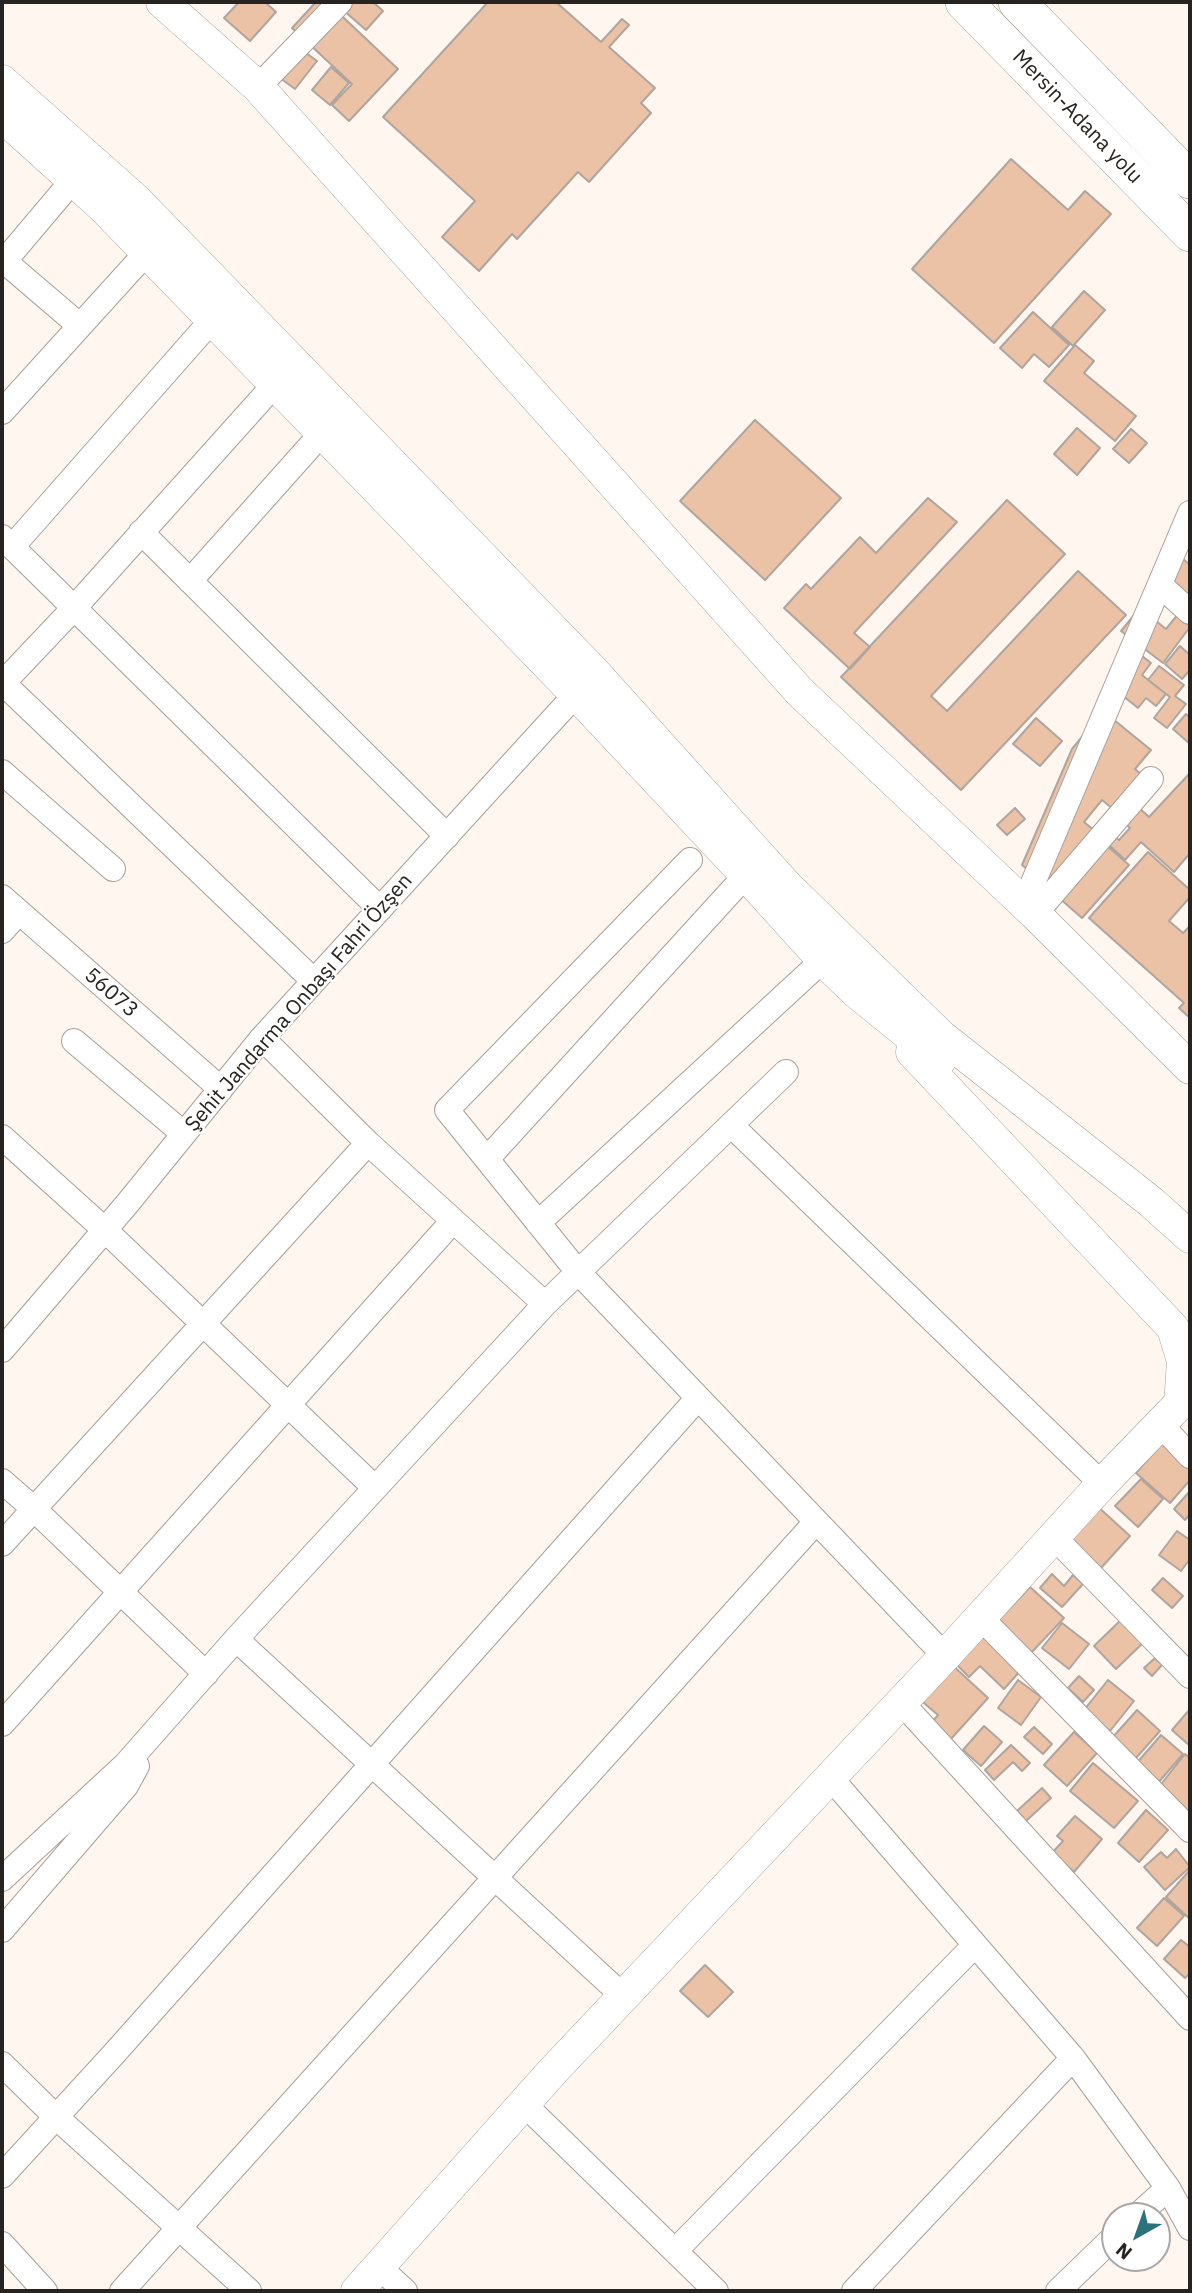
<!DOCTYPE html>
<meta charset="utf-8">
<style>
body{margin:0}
#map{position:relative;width:1192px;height:2293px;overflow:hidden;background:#fff6f0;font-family:"IBM Plex Sans",sans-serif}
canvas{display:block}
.frame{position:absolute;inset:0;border:4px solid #262320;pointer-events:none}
.north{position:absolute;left:1101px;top:2202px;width:70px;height:70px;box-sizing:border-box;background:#fff;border:2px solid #a8a7a6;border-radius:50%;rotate:220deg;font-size:19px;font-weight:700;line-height:28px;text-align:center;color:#262320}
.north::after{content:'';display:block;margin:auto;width:24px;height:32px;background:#2c747d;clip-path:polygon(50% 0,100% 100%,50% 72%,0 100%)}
</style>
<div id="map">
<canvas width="1192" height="2293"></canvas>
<div class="frame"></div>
<div class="north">N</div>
</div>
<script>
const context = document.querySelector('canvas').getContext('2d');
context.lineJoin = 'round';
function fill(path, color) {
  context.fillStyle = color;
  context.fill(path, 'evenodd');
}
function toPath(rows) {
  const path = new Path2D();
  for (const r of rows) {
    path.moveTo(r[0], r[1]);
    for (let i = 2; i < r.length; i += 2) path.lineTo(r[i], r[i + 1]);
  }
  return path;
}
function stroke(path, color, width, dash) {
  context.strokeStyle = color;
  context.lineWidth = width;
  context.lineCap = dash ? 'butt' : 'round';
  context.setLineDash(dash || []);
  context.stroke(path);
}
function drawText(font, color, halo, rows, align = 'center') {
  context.font = font + ' "IBM Plex Sans",sans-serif';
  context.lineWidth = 5;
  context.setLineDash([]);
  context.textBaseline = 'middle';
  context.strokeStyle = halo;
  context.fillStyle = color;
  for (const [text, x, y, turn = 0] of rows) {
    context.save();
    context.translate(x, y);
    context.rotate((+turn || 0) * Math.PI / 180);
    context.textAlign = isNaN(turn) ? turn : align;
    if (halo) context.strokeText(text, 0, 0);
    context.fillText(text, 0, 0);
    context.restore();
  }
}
const building = toPath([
 [239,2,265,2,276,12,250,41,224,18,239,2],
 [316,2,327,2,398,69,349,121,332,105,352,84,292,28,316,2],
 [373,2,383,11,366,30,335,3,373,2],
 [488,2,556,2,601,42,622,19,629,25,609,47,655,88,641,103,651,113,589,182,578,172,517,239,512,234,479,271,442,237,475,201,383,117,488,2],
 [290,41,317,61,295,89,268,69,290,41],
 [331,67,349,83,330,105,312,90,331,67],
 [1011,159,1068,210,1085,191,1111,214,994,343,912,269,1011,159],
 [1084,291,1105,310,1073,346,1052,327,1084,291],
 [1033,312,1069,345,1049,367,1034,354,1022,368,1000,348,1033,312],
 [1075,345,1094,361,1084,373,1136,416,1115,441,1044,381,1075,345],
 [755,420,841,498,765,580,680,501,755,420],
 [1077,428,1100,448,1077,475,1054,454,1077,428],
 [1131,429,1147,443,1129,463,1113,449,1131,429],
 [928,498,957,522,854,633,870,647,850,669,784,608,806,584,811,589,860,537,876,553,928,498],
 [1007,500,1065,554,931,696,947,711,1078,571,1126,615,961,790,841,677,1007,500],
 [1176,553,1190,565,1190,606,1155,577,1176,553],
 [1140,608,1166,629,1179,613,1190,621,1190,627,1163,663,1121,631,1140,608],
 [1180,646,1190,655,1190,670,1182,679,1165,664,1180,646],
 [1133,649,1151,663,1142,675,1166,694,1156,706,1146,698,1138,708,1107,683,1133,649],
 [1159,666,1184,685,1175,696,1186,704,1167,728,1154,718,1170,697,1148,680,1159,666],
 [1103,711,1151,750,1135,769,1142,775,1113,809,1102,800,1084,822,1096,832,1049,888,1022,865,1072,749,1103,711],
 [1186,714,1190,718,1190,744,1173,729,1186,714],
 [1036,718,1062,741,1040,766,1013,744,1036,718],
 [1190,773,1190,853,1174,872,1141,842,1125,860,1108,844,1115,837,1119,840,1130,828,1123,821,1137,806,1149,817,1190,773],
 [1015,808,1025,819,1007,835,997,825,1015,808],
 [1104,843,1129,865,1082,918,1058,897,1104,843],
 [1148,852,1190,890,1190,897,1169,921,1183,933,1190,926,1190,1018,1179,1008,1184,1003,1089,918,1148,852],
 [1166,1439,1190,1460,1190,1480,1170,1503,1136,1473,1166,1439],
 [1141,1479,1163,1499,1138,1527,1115,1506,1141,1479],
 [1190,1491,1190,1514,1185,1520,1174,1509,1190,1491],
 [1096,1505,1130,1536,1101,1568,1067,1538,1096,1505],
 [1177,1531,1190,1540,1190,1559,1181,1571,1159,1555,1177,1531],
 [1052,1574,1064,1586,1073,1575,1083,1584,1062,1607,1040,1588,1052,1574],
 [1163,1578,1183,1596,1172,1608,1152,1590,1163,1578],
 [1030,1587,1064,1618,1030,1654,996,1623,1030,1587],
 [1125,1616,1147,1639,1116,1669,1094,1646,1125,1616],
 [1062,1623,1089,1644,1069,1669,1042,1648,1062,1623],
 [982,1633,1021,1670,1004,1689,980,1666,969,1677,955,1663,982,1633],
 [1155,1658,1162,1665,1152,1676,1144,1668,1155,1658],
 [950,1663,988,1698,950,1740,931,1723,938,1715,918,1698,950,1663],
 [1079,1676,1094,1690,1083,1702,1068,1688,1079,1676],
 [1018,1680,1041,1697,1021,1725,998,1708,1018,1680],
 [1108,1680,1134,1701,1110,1731,1084,1710,1108,1680],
 [1190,1709,1190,1746,1172,1730,1190,1709],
 [1137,1710,1160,1731,1136,1758,1113,1737,1137,1710],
 [984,1726,1002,1742,981,1766,963,1750,984,1726],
 [1034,1727,1052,1744,1043,1754,1024,1737,1034,1727],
 [1074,1732,1097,1753,1067,1786,1044,1765,1074,1732],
 [1161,1735,1183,1754,1157,1784,1135,1765,1161,1735],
 [1011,1745,1030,1763,1022,1771,1013,1762,994,1780,985,1770,1011,1745],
 [1185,1754,1190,1758,1190,1818,1158,1788,1185,1754],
 [1093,1763,1138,1801,1114,1828,1070,1791,1093,1763],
 [1042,1788,1051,1798,1026,1821,1017,1811,1042,1788],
 [1146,1810,1168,1830,1139,1862,1118,1843,1146,1810],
 [1075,1816,1102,1839,1074,1872,1052,1853,1063,1841,1057,1836,1075,1816],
 [1176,1849,1190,1867,1165,1890,1144,1867,1161,1852,1167,1858,1176,1849],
 [1189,1871,1190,1872,1190,1919,1166,1897,1189,1871],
 [1164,1898,1184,1916,1157,1946,1137,1928,1164,1898],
 [1181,1940,1190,1947,1190,1973,1185,1978,1164,1959,1181,1940],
 [705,1965,733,1992,708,2017,680,1991,705,1965]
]);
fill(building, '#ebc2a6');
stroke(building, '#afa59e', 2);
const minor = toPath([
 [258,87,340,2],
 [4,261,79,325],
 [2,264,73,180],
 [275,384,75,607,3,683,314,981],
 [2,412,147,252],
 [141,532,447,836],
 [2,537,380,909],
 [12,547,212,320],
 [190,581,322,433],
 [1160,585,1190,612],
 [2,772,113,869],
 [690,860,447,1110,578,1272,945,1656],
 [2,897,221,1089],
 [1024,904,1190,513],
 [1035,914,1151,779],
 [2,931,19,912],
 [262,1038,368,1143,545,1304],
 [74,1041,184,1134],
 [731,1125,1102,1484],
 [2,1137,105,1230,375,1488],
 [487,1159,746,875],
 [538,1223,823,960],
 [2,1350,127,1204,262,1038,576,694],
 [1160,1424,1190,1456],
 [2,1481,34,1509,206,1674],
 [1054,1537,1190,1676],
 [2,1544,368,1143],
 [980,1617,1190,1830],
 [236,1639,623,1996],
 [901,1702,1190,2018],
 [2,1724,452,1222],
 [830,1777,1073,2058,1168,2188,1190,2228],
 [2,1879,126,1764,236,1639,545,1304,786,1072],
 [2,1930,126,1786,137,1766],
 [2,2064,56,2117,249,2291],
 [523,2103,716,2291],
 [2,2176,112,2056,698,1398],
 [1137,2216,1168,2188],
 [2,2244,45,2291],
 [675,2251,975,1945],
 [378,2266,405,2291],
 [122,2291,816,1522],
 [854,2291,1073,2058],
 [1058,2291,1115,2236]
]);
const major = toPath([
 [162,2,258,87,800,692,1035,914,1190,1068],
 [2,81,135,199,595,673,787,886,941,1036,1151,1202,1190,1237],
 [2,116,103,207,576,694,746,875,823,960,856,992,940,1060],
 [912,1052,1173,1328,1183,1361,1180,1405],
 [357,2291,552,2072,945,1656,1102,1484,1190,1393]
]);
const highway = toPath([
 [964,2,1190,233],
 [1017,2,1190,180]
]);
stroke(minor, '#a89f98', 26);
stroke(major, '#a89f98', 33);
stroke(highway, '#a89f98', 38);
stroke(minor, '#fff', 24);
stroke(major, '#fff', 32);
stroke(highway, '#fff', 37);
drawText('21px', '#262320', '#fff', [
 ["Mersin-Adana yolu",1077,117,46],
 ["56073",111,993,41],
 ["Şehit Jandarma Onbaşı Fahri Özşen",299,1003,-49]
]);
</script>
